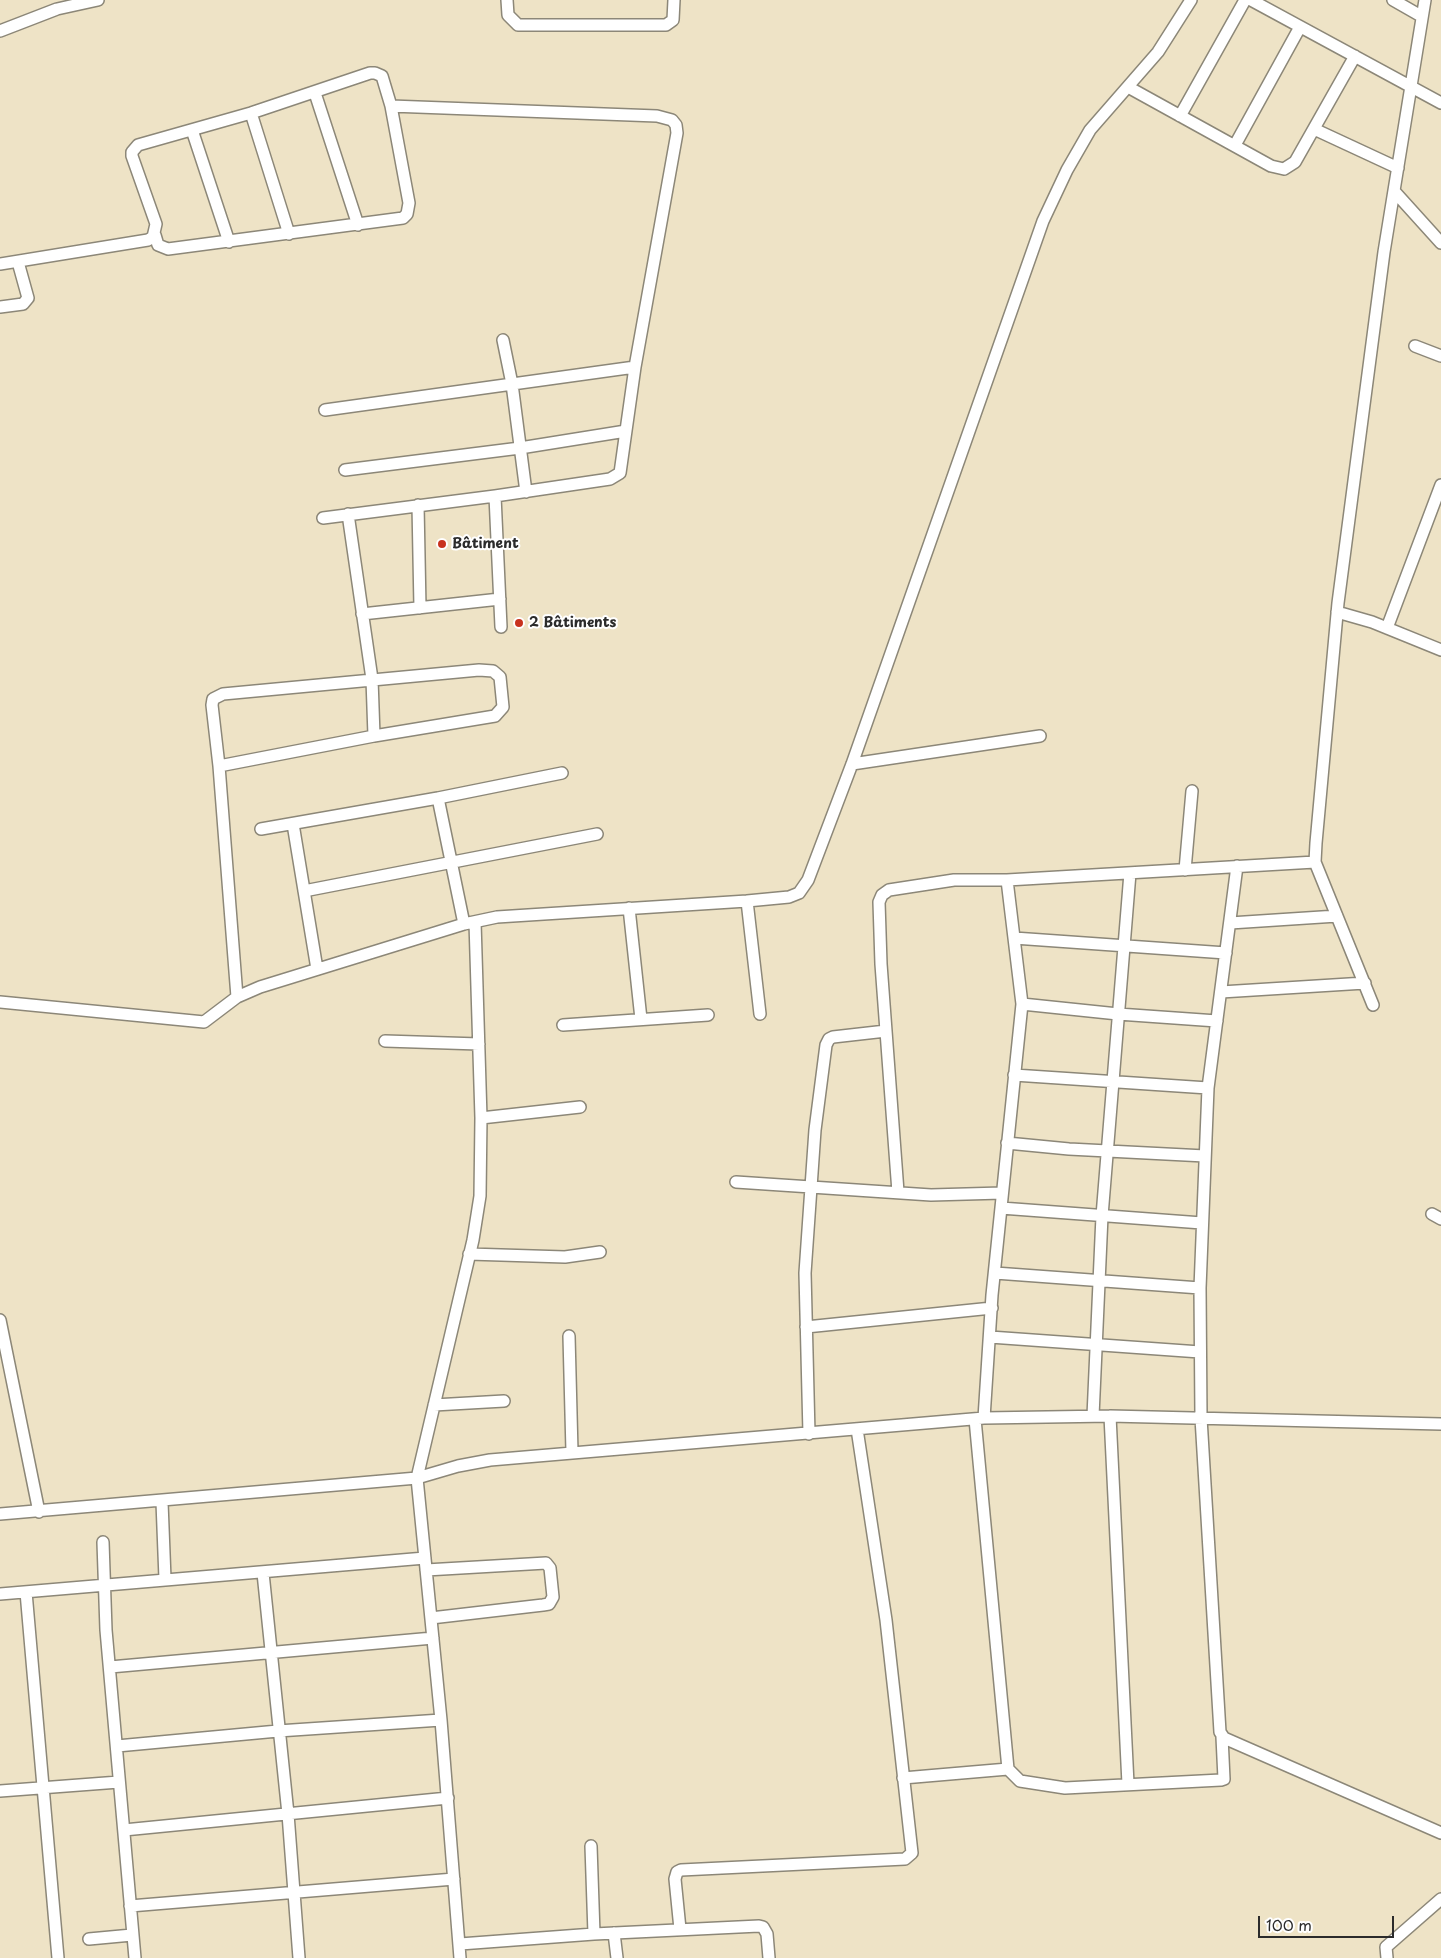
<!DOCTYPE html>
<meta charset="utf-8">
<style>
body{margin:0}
#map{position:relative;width:1441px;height:1958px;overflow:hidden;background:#eee3c6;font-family:"Playpen Sans",sans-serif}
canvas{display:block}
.scale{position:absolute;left:1258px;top:1916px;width:136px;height:22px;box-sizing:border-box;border:2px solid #2b2b2b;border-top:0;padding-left:6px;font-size:15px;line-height:18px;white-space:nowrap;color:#2b2b2b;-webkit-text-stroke:4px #fff;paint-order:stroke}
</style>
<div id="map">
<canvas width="1441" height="1958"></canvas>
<div class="scale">100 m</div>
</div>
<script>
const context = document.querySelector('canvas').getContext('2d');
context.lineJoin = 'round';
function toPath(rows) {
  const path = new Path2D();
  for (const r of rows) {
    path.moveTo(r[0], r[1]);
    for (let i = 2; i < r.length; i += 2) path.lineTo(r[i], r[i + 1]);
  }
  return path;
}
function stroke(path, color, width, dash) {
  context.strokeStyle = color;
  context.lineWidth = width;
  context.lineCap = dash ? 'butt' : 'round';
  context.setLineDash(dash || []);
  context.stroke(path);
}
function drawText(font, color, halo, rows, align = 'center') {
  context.font = font + ' "Playpen Sans",sans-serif';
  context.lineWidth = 4;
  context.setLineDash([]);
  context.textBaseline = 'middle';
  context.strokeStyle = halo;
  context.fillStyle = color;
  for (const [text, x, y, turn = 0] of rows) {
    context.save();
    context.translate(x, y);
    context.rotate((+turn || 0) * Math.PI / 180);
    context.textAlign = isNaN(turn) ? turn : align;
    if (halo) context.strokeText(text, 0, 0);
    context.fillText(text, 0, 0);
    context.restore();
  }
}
const minor = toPath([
 [507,0,508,15,518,25,666,25,673,20,674,0],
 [1251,0,1441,103],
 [1393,0,1421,16],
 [0,31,57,9,98,0],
 [1128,87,1271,166,1284,169,1295,162,1355,56],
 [315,93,358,225],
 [251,113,289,234],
 [1180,116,1245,0],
 [1314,129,1398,168],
 [192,130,229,242],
 [1235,145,1300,27],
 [1394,191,1441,243],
 [0,264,148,240,153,237,156,224,132,156,132,152,138,145,251,113,370,73,375,73,382,76,391,106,409,203,407,214,403,218,168,249,158,245,155,235],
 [0,307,23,304,28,298,18,262],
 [503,340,512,384,526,492],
 [1415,346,1441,356],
 [325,410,635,367],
 [345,470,520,448,626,431],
 [495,496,501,627],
 [418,505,420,608],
 [348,514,372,679,374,736],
 [323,518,495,496,610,479,620,473,635,367,677,133,676,125,672,120,657,116,391,106],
 [1337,612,1372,622,1441,650],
 [362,614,500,599],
 [1387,628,1441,485],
 [852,764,1040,736],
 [219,766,374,736,495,716,503,707,500,677,493,671,479,670,223,694,213,699,212,705,219,766,237,997],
 [438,798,464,924],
 [293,824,317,969],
 [261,829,438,798,562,773],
 [1237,866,1208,1088,1200,1288,1201,1418,1220,1732,1224,1738,1441,1833],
 [1185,870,1192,791],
 [304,891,597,834],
 [747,901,760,1014],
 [629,908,641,1019],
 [1230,923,1337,916],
 [1014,938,1226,953],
 [1221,992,1365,983],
 [0,1002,204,1022,237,997,260,987,464,924,497,917,747,901,789,897,799,893,808,880,852,764,1043,221,1067,170,1090,130,1158,52,1191,0],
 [1022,1004,1118,1014,1217,1021],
 [1373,1005,1315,862,1316,843,1338,603,1384,252,1425,0],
 [563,1025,708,1015],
 [385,1041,479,1044],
 [1014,1075,1208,1088],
 [481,1118,580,1107],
 [1007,1143,1069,1149,1205,1156],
 [736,1182,931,1195,1002,1193],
 [898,1192,881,964,879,902,882,895,889,890,954,880,1007,880,1315,862],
 [1001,1208,1202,1223],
 [1432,1214,1441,1219],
 [469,1254,565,1257,600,1252],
 [995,1273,1200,1288],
 [0,1320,39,1512],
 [806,1327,992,1308],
 [569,1336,572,1452],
 [990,1337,1200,1352],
 [434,1405,504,1401],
 [1093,1416,1102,1216,1130,873],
 [1110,1416,1128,1784],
 [984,1418,992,1295,1022,1004,1007,880],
 [975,1419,1008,1769],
 [809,1434,805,1273,815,1130,826,1045,829,1039,833,1037,886,1031],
 [162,1502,165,1579],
 [0,1514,417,1478,473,1240,480,1196,481,1118,475,922],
 [103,1542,106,1630,135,1958],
 [426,1570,546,1563,550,1568,553,1597,549,1604,543,1605,431,1618],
 [263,1573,288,1814,299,1958],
 [26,1592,58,1958],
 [0,1594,425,1558],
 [110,1667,433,1638],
 [117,1746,278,1731,441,1720],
 [903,1778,1008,1769,1020,1781,1065,1788,1221,1780,1224,1779,1222,1737],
 [0,1791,119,1782],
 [124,1830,448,1798],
 [591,1846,594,1934],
 [130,1906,454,1879],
 [680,1929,675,1879,677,1872,681,1870,905,1859,912,1853,886,1620,857,1429],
 [614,1933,617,1958],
 [89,1939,132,1935],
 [460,1944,594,1934,759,1926,763,1927,767,1934,769,1958],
 [460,1958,441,1720,417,1478,458,1466,490,1460,984,1418,1110,1416,1441,1424],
 [1387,1958,1386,1947,1441,1899]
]);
stroke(minor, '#8c8778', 14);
stroke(minor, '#fff', 11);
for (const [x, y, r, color] of [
 [442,544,5,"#c8321e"],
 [519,623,5,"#c8321e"]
]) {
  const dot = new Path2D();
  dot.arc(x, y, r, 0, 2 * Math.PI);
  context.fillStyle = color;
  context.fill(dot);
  stroke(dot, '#fff', 2);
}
drawText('bold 14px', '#2b2b2b', '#fff', [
 ["Bâtiment",452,544],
 ["2 Bâtiments",529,623]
], 'left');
</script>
